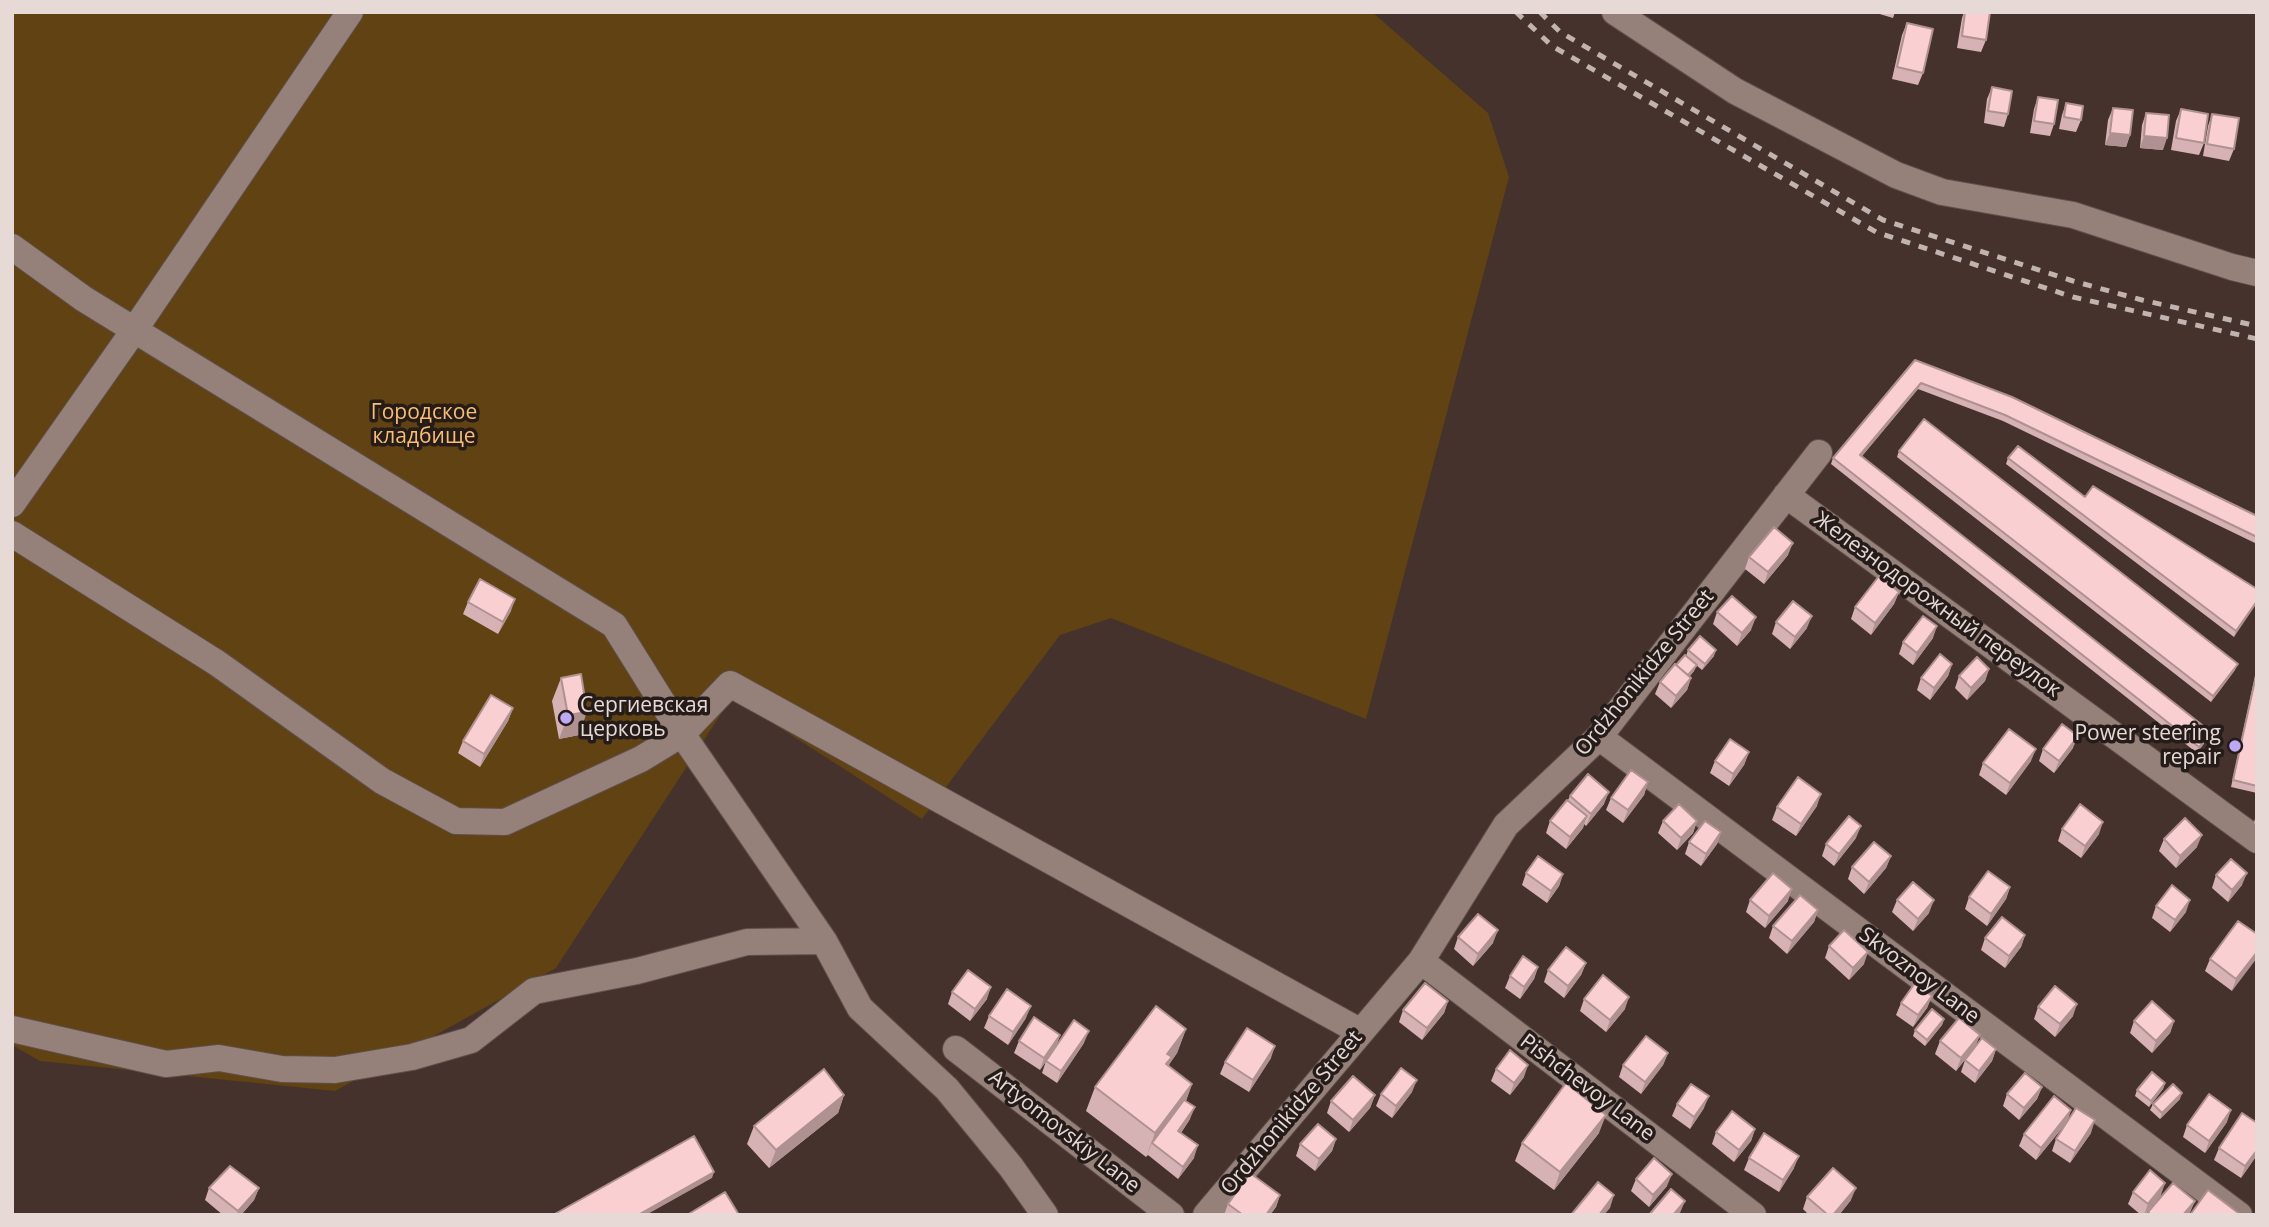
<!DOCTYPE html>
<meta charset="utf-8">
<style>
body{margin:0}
#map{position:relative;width:2269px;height:1227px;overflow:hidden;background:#45322d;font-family:"Open Sans",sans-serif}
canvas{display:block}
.frame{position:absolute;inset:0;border:14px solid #e6d9d6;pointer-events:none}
</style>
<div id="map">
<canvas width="2269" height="1227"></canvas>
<div class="frame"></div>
</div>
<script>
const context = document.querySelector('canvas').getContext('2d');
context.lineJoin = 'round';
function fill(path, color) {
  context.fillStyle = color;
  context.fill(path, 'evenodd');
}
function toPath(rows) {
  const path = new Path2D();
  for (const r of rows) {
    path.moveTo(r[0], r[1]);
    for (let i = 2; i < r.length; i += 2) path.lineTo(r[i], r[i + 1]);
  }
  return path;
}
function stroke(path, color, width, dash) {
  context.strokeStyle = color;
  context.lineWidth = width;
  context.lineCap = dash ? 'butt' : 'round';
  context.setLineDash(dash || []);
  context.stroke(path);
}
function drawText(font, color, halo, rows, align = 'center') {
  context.font = font + ' "Open Sans",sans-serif';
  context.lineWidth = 7;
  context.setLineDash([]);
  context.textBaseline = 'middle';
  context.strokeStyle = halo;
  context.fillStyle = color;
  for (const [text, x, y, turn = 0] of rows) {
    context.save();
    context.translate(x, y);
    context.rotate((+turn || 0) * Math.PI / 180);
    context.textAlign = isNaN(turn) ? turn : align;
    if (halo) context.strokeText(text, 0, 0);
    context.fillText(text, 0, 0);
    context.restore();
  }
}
fill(toPath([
 [12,12,1372,12,1488,113,1509,177,1366,719,1111,618,1060,635,922,819,732,697,556,968,335,1091,40,1061,12,1045]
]), '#614212');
const minor = toPath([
 [1615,12,1735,91,1896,175,1942,192,2073,215,2232,267,2257,273],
 [12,247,84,299,614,625,682,734,824,941,860,1008,947,1089,1011,1167,1045,1215],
 [1786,495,2257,840],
 [12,504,135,329,350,12],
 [12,534,217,663,382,781,456,821,505,822,641,759,682,734,730,684,1361,1032],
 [1599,737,2239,1215],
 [1421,961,1753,1215],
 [12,1029,166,1064,219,1058,282,1069,335,1070,412,1057,471,1040,534,991,637,971,747,942,824,941],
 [956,1049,1171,1215],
 [1206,1215,1421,961,1506,825,1599,737,1819,453]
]);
stroke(minor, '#5f4f4b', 28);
stroke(minor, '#96807a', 26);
stroke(toPath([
 [1516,12,1552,46,1876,232,2073,297,2257,339],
 [1540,12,1560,32,1883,220,2073,281,2142,300,2257,326]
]), '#c1b3af', 5, [9, 9]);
fill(toPath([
 [1873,12,1895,12,1893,18],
 [1964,12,1990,12,1986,40,1981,52,1957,48,1962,18],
 [1907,23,1923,73,1918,85,1892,79,1902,35],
 [1992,87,2008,114,2004,127,1984,123,1987,99],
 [2038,97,2054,124,2050,136,2030,133,2034,109],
 [2066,103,2081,120,2076,132,2059,129,2062,115],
 [2113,108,2130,135,2126,147,2105,145,2108,120],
 [2181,109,2204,143,2199,155,2171,150,2176,121],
 [2146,113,2163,150,2140,148,2142,125],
 [2212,114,2234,149,2229,161,2203,156,2208,126],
 [1915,360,2257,516,2257,544,2003,421,1918,389,1862,456,2211,732,2208,738,2197,753,1831,464,1833,458],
 [1899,451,2235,670,2211,702,1897,457],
 [2008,458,2085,497,2257,589,2234,637,2006,464],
 [1788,555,1764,584,1745,569,1749,557],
 [1899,592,1894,604,1871,635,1851,619,1855,607],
 [468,602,511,611,498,634,463,614],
 [1717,612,1751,630,1737,646,1713,624],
 [1776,622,1807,628,1790,649,1772,634],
 [1933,638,1913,665,1899,654,1903,642],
 [1688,650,1714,656,1702,670,1696,665,1694,671,1689,677,1691,678,1687,690,1671,708,1655,694,1660,682,1686,656],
 [1952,664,1948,676,1930,700,1917,690,1921,678],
 [2257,667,2257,793,2231,787],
 [1989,669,1985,681,1967,700,1955,688,1959,676],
 [561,678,579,735,559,739,552,701],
 [513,708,508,721,480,767,458,753,463,741],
 [2073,748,2054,773,2039,761,2043,749],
 [1749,752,1744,765,1729,786,1710,773,1715,761],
 [2031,761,2006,795,1979,775,1983,763],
 [1648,782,1644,795,1623,823,1606,810,1611,798],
 [1570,796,1604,804,1586,826,1584,824,1583,828,1566,849,1546,833,1550,821,1568,800],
 [1817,806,1796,836,1772,820,1777,807],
 [2257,810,2257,825,2254,823],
 [1663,821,1697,821,1693,833,1677,850,1658,833],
 [2062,829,2099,834,2081,858,2058,841],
 [1721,832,1717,844,1701,866,1685,854,1689,842],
 [1856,838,1834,866,1822,856,1826,844],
 [2164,839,2197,847,2176,868,2159,851],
 [1891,856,1886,868,1864,894,1848,879,1852,867],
 [1526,873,1563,874,1559,886,1547,903,1522,885],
 [2216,875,2242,885,2228,902,2212,888],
 [2010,887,2006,899,1987,926,1965,909,1969,897],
 [1750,900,1788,901,1765,928,1746,912],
 [1897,900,1929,913,1913,931,1892,912],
 [2156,906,2186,912,2170,932,2152,918],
 [1818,910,1814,922,1787,954,1769,938,1773,926],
 [2257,934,2232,991,2205,971,2210,959],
 [2025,935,2021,947,2005,968,1981,950,1985,938],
 [1458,937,1493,943,1473,966,1454,949],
 [1829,946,1864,964,1849,980,1825,958],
 [1586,963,1581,975,1564,998,1544,982,1548,970],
 [1538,967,1534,979,1520,999,1505,988,1510,976],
 [952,992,987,999,970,1021,948,1004],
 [1932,996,1927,1008,1913,1027,1896,1015,1901,1003],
 [1584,999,1625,1009,1606,1032,1580,1011],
 [1448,1001,1444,1013,1422,1040,1399,1022,1403,1010],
 [2038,1007,2073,1016,2055,1037,2034,1019],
 [989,1016,1026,1018,1008,1045,984,1028],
 [1944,1019,1942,1025,1925,1046,1913,1036,1915,1030],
 [2134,1021,2174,1021,2170,1033,2152,1053,2130,1033],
 [1186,1029,1177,1053,1168,1066,1192,1084,1186,1101,1190,1119,1181,1133,1194,1158,1178,1179,1148,1155,1146,1157,1086,1111,1095,1087],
 [1060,1035,1056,1047,1040,1070,1014,1053,1019,1041],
 [1980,1035,1975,1047,1996,1049,1992,1061,1975,1083,1961,1072,1965,1060,1972,1051,1956,1071,1935,1054,1940,1041],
 [1084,1043,1057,1083,1042,1073,1046,1061],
 [1668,1053,1663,1065,1641,1094,1619,1077,1623,1065],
 [1271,1058,1249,1092,1220,1074,1225,1062],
 [1496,1069,1524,1077,1510,1095,1491,1081],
 [2165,1083,2163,1089,2149,1107,2135,1096,2137,1090],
 [2042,1087,2037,1099,2019,1120,2003,1106,2007,1094],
 [1412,1092,1392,1118,1376,1106,1381,1094],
 [844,1095,838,1113,769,1168,747,1144,754,1126],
 [1375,1095,1370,1108,1349,1132,1327,1113,1331,1101],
 [2180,1099,2160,1119,2150,1110,2153,1104],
 [1677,1104,1704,1108,1690,1129,1672,1116],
 [2071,1110,2067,1122,2036,1160,2019,1146,2024,1134],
 [2227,1122,2205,1153,2183,1137,2187,1125],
 [1755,1129,1751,1141,1734,1162,1712,1144,1716,1132],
 [1599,1133,1554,1190,1515,1161,1522,1143],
 [2091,1133,2070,1163,2052,1151,2056,1139],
 [1336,1139,1332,1151,1315,1171,1296,1156,1300,1144],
 [2219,1148,2257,1155,2241,1178,2214,1160],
 [1749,1158,1794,1168,1779,1192,1744,1170],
 [1636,1179,1667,1186,1649,1207,1631,1191],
 [209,1188,259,1188,254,1200,241,1215,223,1215,205,1200],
 [2133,1192,2161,1195,2145,1215,2141,1215,2128,1204],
 [1280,1195,1276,1207,1270,1215,1224,1215,1228,1204],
 [1807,1197,1851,1200,1839,1215,1809,1215,1803,1209]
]), '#d7b2b4');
fill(toPath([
 [2110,133,2130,135,2126,147,2105,145],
 [2144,136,2167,138,2163,150,2140,148],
 [1921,383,1918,389,1858,461,1860,455],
 [1793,543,1788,555,1764,584,1768,572],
 [1899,592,1894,604,1871,635,1875,623],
 [515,599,511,611,498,634,503,622],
 [2257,601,2257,603,2234,637,2236,631],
 [1812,616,1807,628,1790,649,1795,637],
 [1756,617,1751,630,1737,646,1742,633],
 [1937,626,1933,638,1913,665,1917,653],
 [1716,650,1714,656,1702,670,1705,664],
 [1952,664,1948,676,1930,700,1934,688],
 [2238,664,2235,670,2211,702,2213,696],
 [1697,665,1694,671,1686,681,1688,675],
 [1989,669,1985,681,1967,700,1971,688],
 [1691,678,1687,690,1671,708,1676,696],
 [513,708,508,721,480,767,484,754],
 [587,712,579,735,559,739,568,715],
 [2211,732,2208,738,2197,753,2199,747],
 [2078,736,2073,748,2054,773,2059,761],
 [2036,749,2031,761,2006,795,2010,783],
 [1749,752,1744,765,1729,786,1733,774],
 [1648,782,1644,795,1623,823,1628,810],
 [1609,792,1604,804,1586,826,1591,814],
 [1821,794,1817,806,1796,836,1801,824],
 [1587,816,1583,828,1566,849,1570,837],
 [1697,821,1693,833,1677,850,1681,838],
 [2103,822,2099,834,2081,858,2085,846],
 [1861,826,1856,838,1834,866,1839,854],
 [1721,832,1717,844,1701,866,1706,854],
 [2202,835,2197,847,2176,868,2180,856],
 [1891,856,1886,868,1864,894,1869,882],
 [2247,873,2242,885,2228,902,2232,890],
 [1563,874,1559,886,1547,903,1551,891],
 [2010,887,2006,899,1987,926,1991,914],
 [1792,889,1788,901,1765,928,1769,916],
 [1934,900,1929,913,1913,931,1918,919],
 [2190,900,2186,912,2170,932,2175,920],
 [1818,910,1814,922,1787,954,1792,941],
 [1498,930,1493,943,1473,966,1478,954],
 [2025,935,2021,947,2005,968,2009,956],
 [1868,952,1864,964,1849,980,1853,968],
 [2257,952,2257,958,2232,991,2236,979],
 [1586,963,1581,975,1564,998,1568,986],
 [1538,967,1534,979,1520,999,1524,987],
 [991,987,987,999,970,1021,975,1009],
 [1932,996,1927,1008,1913,1027,1918,1015],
 [1629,997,1625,1009,1606,1032,1610,1020],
 [1448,1001,1444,1013,1422,1040,1427,1028],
 [2077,1004,2073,1016,2055,1037,2060,1024],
 [1031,1006,1026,1018,1008,1045,1013,1032],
 [1944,1019,1942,1025,1925,1046,1927,1040],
 [2174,1021,2170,1033,2152,1053,2156,1041],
 [1186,1029,1177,1053,1170,1063,1163,1081,1167,1054],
 [1089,1031,1084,1043,1057,1083,1061,1071],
 [1060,1035,1056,1047,1040,1070,1044,1058],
 [1980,1035,1975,1047,1956,1071,1961,1058],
 [1275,1046,1271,1058,1249,1092,1253,1080],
 [1996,1049,1992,1061,1975,1083,1979,1071],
 [1668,1053,1663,1065,1641,1094,1645,1082],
 [1528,1065,1524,1077,1510,1095,1514,1083],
 [1417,1080,1412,1092,1392,1118,1396,1106],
 [2165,1083,2163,1089,2149,1107,2151,1101],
 [1192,1084,1183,1108,1152,1143,1146,1157,1155,1133],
 [2042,1087,2037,1099,2019,1120,2024,1108],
 [2182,1093,2180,1099,2160,1119,2162,1113],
 [844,1095,838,1113,769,1168,776,1150],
 [1375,1095,1370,1108,1349,1132,1353,1120],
 [1709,1096,1704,1108,1690,1129,1694,1117],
 [1195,1107,1190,1119,1174,1143,1178,1131],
 [2071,1110,2067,1122,2036,1160,2041,1148],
 [2231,1110,2227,1122,2205,1153,2209,1141],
 [1606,1115,1599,1133,1554,1190,1560,1172],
 [2095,1120,2091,1133,2070,1163,2075,1151],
 [1755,1129,1751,1141,1734,1162,1739,1150],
 [1336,1139,1332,1151,1315,1171,1319,1159],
 [1198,1145,1194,1158,1178,1179,1183,1167],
 [2257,1150,2257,1155,2241,1178,2245,1166],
 [1799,1156,1794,1168,1779,1192,1783,1180],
 [714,1172,712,1178,646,1215,638,1215],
 [1672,1174,1667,1186,1649,1207,1653,1195],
 [2165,1183,2161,1195,2144,1215,2148,1204],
 [259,1188,254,1200,241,1215,236,1215,238,1211],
 [1856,1188,1851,1200,1839,1215,1833,1215],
 [1280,1195,1276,1207,1270,1215,1266,1215],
 [1614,1195,1610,1208,1604,1215,1599,1215],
 [1685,1201,1680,1213,1679,1215,1673,1215],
 [2195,1201,2190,1213,2189,1215,2183,1215]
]), '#af9192');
const building = toPath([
 [1965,12,1990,12,1986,40,1962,36,1965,12],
 [1907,23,1933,29,1923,73,1897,67,1907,23],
 [1992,87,2012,91,2008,114,1988,111,1992,87],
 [2038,97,2058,100,2054,124,2034,121,2038,97],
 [2066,103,2083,106,2081,120,2064,117,2066,103],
 [2113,108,2133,110,2130,135,2110,133,2113,108],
 [2181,109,2208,114,2204,143,2176,138,2181,109],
 [2146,113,2169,115,2167,138,2144,136,2146,113],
 [2212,114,2239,118,2234,149,2207,144,2212,114],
 [1915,360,2012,397,2257,516,2257,537,2005,415,1921,383,1860,455,2211,732,2199,747,1833,458,1915,360],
 [1924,419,2238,664,2213,696,1899,451,1924,419],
 [2018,446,2085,497,2093,486,2257,589,2257,601,2236,631,2008,458,2018,446],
 [1774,527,1793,543,1768,572,1749,557,1774,527],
 [1879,576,1899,592,1875,623,1855,607,1879,576],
 [480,579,515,599,503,622,468,602,480,579],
 [1732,596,1756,617,1742,633,1717,612,1732,596],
 [1793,601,1812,616,1795,637,1776,622,1793,601],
 [1923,616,1937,626,1917,653,1903,642,1923,616],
 [1700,636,1716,650,1705,664,1688,650,1700,636],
 [1940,654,1952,664,1934,688,1921,678,1940,654],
 [1685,655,1697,665,1688,675,1676,665,1685,655],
 [1977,657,1989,669,1971,688,1959,676,1977,657],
 [1675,664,1691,678,1676,696,1660,682,1675,664],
 [2257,671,2257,786,2233,780,2257,671],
 [581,674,587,712,568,715,561,678,581,674],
 [491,695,513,708,484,754,463,741,491,695],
 [2062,724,2078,736,2059,761,2043,749,2062,724],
 [2009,729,2036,749,2010,783,1983,763,2009,729],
 [1730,739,1749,752,1733,774,1715,761,1730,739],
 [1631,770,1648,782,1628,810,1611,798,1631,770],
 [1588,774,1609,792,1591,814,1570,796,1588,774],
 [1798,777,1821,794,1801,824,1777,807,1798,777],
 [1567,800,1587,816,1570,837,1550,821,1567,800],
 [1679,804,1697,821,1681,838,1663,821,1679,804],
 [2080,804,2103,822,2085,846,2062,829,2080,804],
 [1849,816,1861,826,1839,854,1826,844,1849,816],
 [2185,818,2202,835,2180,856,2164,839,2185,818],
 [1705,821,1721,832,1706,854,1689,842,1705,821],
 [1874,842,1891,856,1869,882,1852,867,1874,842],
 [1538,856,1563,874,1551,891,1526,873,1538,856],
 [2231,859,2247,873,2232,890,2216,875,2231,859],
 [1988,871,2010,887,1991,914,1969,897,1988,871],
 [1773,873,1792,889,1769,916,1750,900,1773,873],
 [1913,882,1934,900,1918,919,1897,900,1913,882],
 [2172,885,2190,900,2175,920,2156,906,2172,885],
 [1800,895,1818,910,1792,941,1773,926,1800,895],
 [1478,914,1498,930,1478,954,1458,937,1478,914],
 [2002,917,2025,935,2009,956,1985,938,2002,917],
 [2238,921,2257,934,2257,952,2236,979,2210,959,2238,921],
 [1844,930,1868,952,1853,968,1829,946,1844,930],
 [1566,947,1586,963,1568,986,1548,970,1566,947],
 [1523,956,1538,967,1524,987,1510,976,1523,956],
 [968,970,991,987,975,1009,952,992,968,970],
 [1603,975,1629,997,1610,1020,1584,999,1603,975],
 [1425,983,1448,1001,1427,1028,1403,1010,1425,983],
 [1915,983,1932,996,1918,1015,1901,1003,1915,983],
 [2055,986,2077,1004,2060,1024,2038,1007,2055,986],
 [1007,989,1031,1006,1013,1032,989,1016,1007,989],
 [2152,1001,2174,1021,2156,1041,2134,1021,2152,1001],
 [1156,1006,1186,1029,1167,1054,1172,1057,1166,1064,1192,1084,1155,1133,1095,1087,1156,1006],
 [1932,1009,1944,1019,1927,1040,1915,1030,1932,1009],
 [1034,1017,1060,1035,1044,1058,1019,1041,1034,1017],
 [1959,1018,1980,1035,1961,1058,1940,1041,1959,1018],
 [1074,1020,1089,1031,1061,1071,1046,1061,1074,1020],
 [1247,1028,1275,1046,1253,1080,1225,1062,1247,1028],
 [1646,1036,1668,1053,1645,1082,1623,1065,1646,1036],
 [1982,1038,1996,1049,1979,1071,1965,1060,1982,1038],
 [1510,1050,1528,1065,1514,1083,1496,1069,1510,1050],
 [1401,1068,1417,1080,1396,1106,1381,1094,1401,1068],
 [824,1069,844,1095,776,1150,754,1126,824,1069],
 [2152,1072,2165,1083,2151,1101,2137,1090,2152,1072],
 [2025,1073,2042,1087,2024,1108,2007,1094,2025,1073],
 [1353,1076,1375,1095,1353,1120,1331,1101,1353,1076],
 [1566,1083,1606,1115,1560,1172,1522,1143,1566,1083],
 [1691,1084,1709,1096,1694,1117,1677,1104,1691,1084],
 [2173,1084,2182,1093,2162,1113,2153,1104,2173,1084],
 [2209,1094,2231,1110,2209,1141,2187,1125,2209,1094],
 [2054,1096,2071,1110,2041,1148,2024,1134,2054,1096],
 [1184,1100,1195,1107,1178,1131,1198,1145,1183,1167,1152,1143,1184,1100],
 [2076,1108,2095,1120,2075,1151,2056,1139,2076,1108],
 [1732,1111,1755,1129,1739,1150,1716,1132,1732,1111],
 [2242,1113,2257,1123,2257,1150,2245,1166,2219,1148,2242,1113],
 [1318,1124,1336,1139,1319,1159,1300,1144,1318,1124],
 [1764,1133,1799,1156,1783,1180,1749,1158,1764,1133],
 [694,1136,714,1172,638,1215,553,1215,694,1136],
 [1654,1158,1672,1174,1653,1195,1636,1179,1654,1158],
 [230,1166,259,1188,238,1211,209,1188,230,1166],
 [1833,1168,1856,1188,1833,1215,1828,1215,1807,1197,1833,1168],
 [2150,1170,2165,1183,2148,1204,2133,1192,2150,1170],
 [1250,1173,1280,1195,1266,1215,1243,1215,1228,1204,1250,1173],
 [1598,1182,1614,1195,1599,1215,1571,1215,1598,1182],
 [2173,1183,2195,1201,2183,1215,2151,1215,2148,1212,2173,1183],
 [1671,1189,1685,1201,1673,1215,1649,1215,1671,1189],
 [2208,1190,2241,1215,2190,1215,2208,1190],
 [725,1192,739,1215,687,1215,725,1192]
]);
fill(building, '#facfd1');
stroke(building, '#af9192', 2);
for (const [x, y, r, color] of [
 [566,718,7,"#bea9f5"],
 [2235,746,7,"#bea9f5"]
]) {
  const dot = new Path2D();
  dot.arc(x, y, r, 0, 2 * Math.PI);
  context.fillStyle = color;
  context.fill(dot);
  stroke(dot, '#251c1a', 2.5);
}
drawText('21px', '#fbbe6e', '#251c1a', [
 ["Городское",424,413],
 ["кладбище",424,437]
]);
drawText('21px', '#e6d9d6', '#251c1a', [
 ["Железнодорожный переулок",1937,605,36],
 ["Ordzhonikidze Street",1645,673,-51],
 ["Skvoznoy Lane",1919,976,37],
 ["Pishchevoy Lane",1587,1088,37],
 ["Ordzhonikidze Street",1292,1113,-50],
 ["Artyomovskiy Lane",1064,1132,38]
]);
drawText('21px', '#e6d9d6', '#251c1a', [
 ["Сергиевская",580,706],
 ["церковь",580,730],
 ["Power steering",2221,734,"right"],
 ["repair",2221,758,"right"]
], 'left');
</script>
